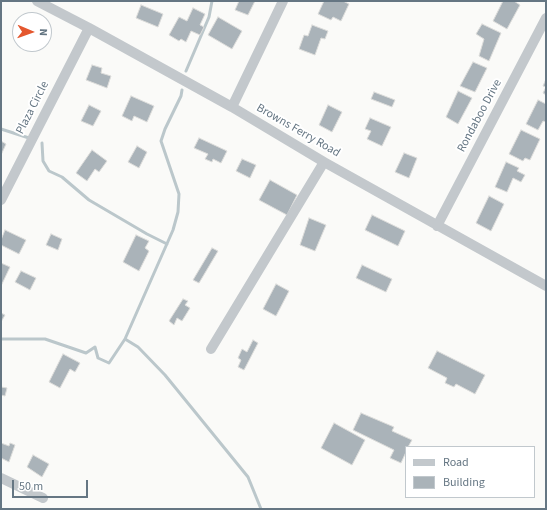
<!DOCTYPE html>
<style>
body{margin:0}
#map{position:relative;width:547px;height:510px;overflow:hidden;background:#fafaf8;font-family:"Source Sans 3",sans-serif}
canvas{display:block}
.frame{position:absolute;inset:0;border:2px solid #657683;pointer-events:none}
.legend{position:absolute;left:405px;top:446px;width:130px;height:52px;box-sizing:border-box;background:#fff;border:1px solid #c1c8cd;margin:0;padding:5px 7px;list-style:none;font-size:12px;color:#657683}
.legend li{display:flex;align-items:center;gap:8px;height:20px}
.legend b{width:20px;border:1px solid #c1c8cd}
.north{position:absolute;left:12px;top:12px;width:40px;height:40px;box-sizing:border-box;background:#fff;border:1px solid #c1c8cd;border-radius:50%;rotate:92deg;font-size:11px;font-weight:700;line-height:16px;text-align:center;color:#657683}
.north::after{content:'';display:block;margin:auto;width:14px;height:18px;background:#e4572e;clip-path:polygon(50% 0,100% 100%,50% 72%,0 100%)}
.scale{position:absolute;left:12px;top:480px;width:76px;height:18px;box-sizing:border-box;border:2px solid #657683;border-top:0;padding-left:5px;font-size:12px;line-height:14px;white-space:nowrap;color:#657683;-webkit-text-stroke:3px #fff;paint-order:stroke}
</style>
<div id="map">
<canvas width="547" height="510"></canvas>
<div class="frame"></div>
<ul class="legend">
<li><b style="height:5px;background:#c3c8cc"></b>Road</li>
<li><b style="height:11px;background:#aab3b9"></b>Building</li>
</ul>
<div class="north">N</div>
<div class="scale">50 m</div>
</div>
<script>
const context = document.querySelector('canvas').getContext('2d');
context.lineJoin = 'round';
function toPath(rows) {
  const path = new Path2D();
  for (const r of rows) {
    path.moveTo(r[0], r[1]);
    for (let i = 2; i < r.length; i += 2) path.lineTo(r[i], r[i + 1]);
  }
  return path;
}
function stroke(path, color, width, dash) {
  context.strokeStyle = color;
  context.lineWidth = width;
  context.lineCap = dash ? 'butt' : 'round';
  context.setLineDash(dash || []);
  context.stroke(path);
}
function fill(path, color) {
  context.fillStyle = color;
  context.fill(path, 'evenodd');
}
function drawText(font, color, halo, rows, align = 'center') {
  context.font = font + ' "Source Sans 3",sans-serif';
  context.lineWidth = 4;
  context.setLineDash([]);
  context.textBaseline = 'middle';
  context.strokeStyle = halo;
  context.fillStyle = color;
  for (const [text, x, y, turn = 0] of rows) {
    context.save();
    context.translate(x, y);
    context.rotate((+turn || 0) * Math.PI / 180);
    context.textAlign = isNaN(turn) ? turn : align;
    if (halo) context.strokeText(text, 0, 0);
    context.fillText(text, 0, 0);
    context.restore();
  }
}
stroke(toPath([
 [186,71,209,17,212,1],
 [1,129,29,138],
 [42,143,43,161,49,171,62,177,89,200,147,234,167,244],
 [1,339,45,339,86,353,95,347,98,358,109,363,125,339,173,230,178,212,179,194,161,141,165,129,181,96,182,90],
 [125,339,138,347,165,375,248,477,261,509]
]), '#bbc7cb', 3);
const building = toPath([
 [239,1,255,1,248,15,235,10,239,1],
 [324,1,343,1,349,4,341,21,333,17,331,20,318,14,324,1],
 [503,1,514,1,520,5,507,29,493,21,503,1],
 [141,5,163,14,158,27,136,18,141,5],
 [193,8,205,14,200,25,204,27,200,35,191,31,186,42,181,39,179,41,169,35,179,17,187,21,193,8],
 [218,17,242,31,232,49,208,35,218,17],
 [482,24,501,33,489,61,479,56,484,39,476,34,482,24],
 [312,25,328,31,325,39,321,38,315,55,299,49,304,35,308,36,312,25],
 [473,62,487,68,475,92,460,86,473,62],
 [92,65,102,68,101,73,111,76,107,88,86,80,92,65],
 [546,79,546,95,543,93,546,87,543,86,546,79],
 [458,91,472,98,458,124,446,117,458,91],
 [374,92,395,100,392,107,371,99,374,92],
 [131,96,154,106,147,122,134,116,132,121,122,116,131,96],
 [538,100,546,104,546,122,543,121,538,130,526,124,538,100],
 [89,105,101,111,93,126,81,121,89,105],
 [328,105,342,112,332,132,319,125,328,105],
 [370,118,391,127,382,146,367,139,371,131,365,129,370,118],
 [521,130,540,139,530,160,525,158,523,161,509,154,521,130],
 [199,138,227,151,221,163,213,159,212,162,205,159,208,154,194,148,199,138],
 [1,141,6,144,1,155,1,141],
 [137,146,147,152,139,168,128,162,137,146],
 [92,150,107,161,99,172,95,169,87,181,76,173,92,150],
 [404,153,417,158,409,178,395,172,404,153],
 [242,159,256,165,250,178,236,171,242,159],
 [506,162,519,168,517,171,525,175,521,182,513,178,507,192,495,187,506,162],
 [270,180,297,195,287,215,259,200,270,180],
 [489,196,504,204,491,231,476,223,489,196],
 [372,215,405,231,398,246,365,230,372,215],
 [309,218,326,225,315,251,300,245,309,218],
 [5,230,26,240,19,254,1,245,1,240,5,230],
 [51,234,62,239,58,250,46,245,51,234],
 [136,235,149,241,145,248,149,251,139,271,123,262,136,235],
 [212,248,218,251,199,283,193,280,212,248],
 [1,263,10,267,1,286,1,263],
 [362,265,392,279,386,292,356,278,362,265],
 [21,271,36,278,30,290,15,282,21,271],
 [276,284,289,291,276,316,263,309,276,284],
 [183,299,188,301,185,305,190,308,182,321,177,318,174,325,169,321,183,299],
 [1,313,5,315,1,322,1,313],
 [253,340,258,343,244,370,238,367,241,360,238,358,242,349,247,352,253,340],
 [437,351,485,375,475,394,456,384,454,387,445,383,447,378,428,368,437,351],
 [63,354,80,363,75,372,70,369,60,388,49,382,63,354],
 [1,387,7,388,5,396,1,395,1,387],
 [361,413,394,427,392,431,412,440,408,447,406,447,406,452,401,463,390,458,394,450,353,430,361,413],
 [334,423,365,440,352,465,321,448,334,423],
 [1,443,9,446,10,443,15,445,9,462,1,458,1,443],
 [33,455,49,464,42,477,27,467,33,455]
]);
fill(building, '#aab3b9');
stroke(building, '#dcdcda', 1);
stroke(toPath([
 [37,1,89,28,232,107,324,162,546,286],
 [232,107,283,1],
 [1,200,89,28],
 [437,226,546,18],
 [211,349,324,162],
 [1,478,43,498]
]), '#c3c8cc', 10);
drawText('12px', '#657683', '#fff', [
 ["Plaza Circle",33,108,-63],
 ["Rondaboo Drive",480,116,-62],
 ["Browns Ferry Road",298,131,30]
]);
</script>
